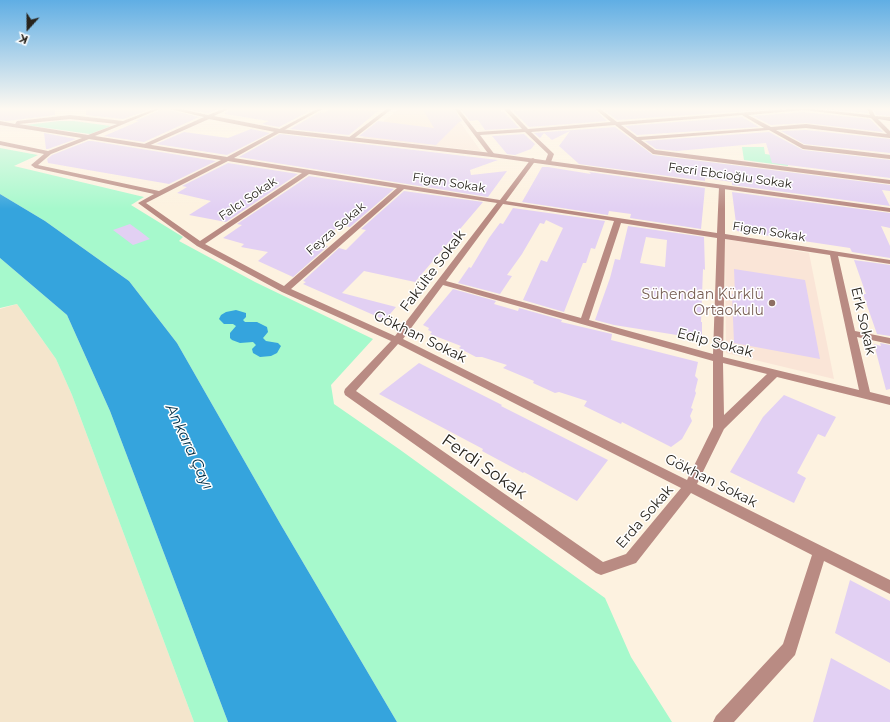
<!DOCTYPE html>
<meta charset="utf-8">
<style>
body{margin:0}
#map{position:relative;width:890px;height:722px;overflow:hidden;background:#fdf2e0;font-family:Montserrat,sans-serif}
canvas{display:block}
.north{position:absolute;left:8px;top:8px;width:40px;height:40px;-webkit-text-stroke:3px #fff;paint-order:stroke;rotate:201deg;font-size:11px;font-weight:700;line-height:16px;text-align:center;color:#28241d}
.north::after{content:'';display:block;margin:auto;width:14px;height:18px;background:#28241d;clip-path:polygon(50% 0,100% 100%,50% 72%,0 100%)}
</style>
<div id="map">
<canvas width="890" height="722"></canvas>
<div class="north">K</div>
</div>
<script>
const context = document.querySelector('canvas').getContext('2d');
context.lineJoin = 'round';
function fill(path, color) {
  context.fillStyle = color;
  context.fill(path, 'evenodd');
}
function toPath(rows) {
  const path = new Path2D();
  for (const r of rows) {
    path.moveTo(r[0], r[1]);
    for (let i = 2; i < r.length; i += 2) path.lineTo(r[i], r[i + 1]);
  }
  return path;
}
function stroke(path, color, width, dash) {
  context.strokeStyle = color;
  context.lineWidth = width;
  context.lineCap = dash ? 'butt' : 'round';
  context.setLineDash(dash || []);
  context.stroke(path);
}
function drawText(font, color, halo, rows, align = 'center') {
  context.font = font + ' Montserrat,sans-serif';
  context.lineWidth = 3;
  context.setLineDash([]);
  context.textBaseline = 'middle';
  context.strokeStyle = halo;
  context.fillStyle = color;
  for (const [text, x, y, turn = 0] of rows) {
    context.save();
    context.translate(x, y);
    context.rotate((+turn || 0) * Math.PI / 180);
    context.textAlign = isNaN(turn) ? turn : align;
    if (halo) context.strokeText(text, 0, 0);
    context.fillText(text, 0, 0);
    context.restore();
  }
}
fill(toPath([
 [17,304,56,359,72,395,194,722,0,722,0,309]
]), '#f4e5cc');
fill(toPath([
 [400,108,450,108,481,151,362,138],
 [725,239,809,253,834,379,726,353]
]), '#fae5d7');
fill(toPath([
 [59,121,74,121,111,126,90,134,26,125],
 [742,147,764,147,765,154,788,157,788,166,744,160],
 [0,148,38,155,14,166,144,197,131,205,183,237,179,241,255,282,373,339,331,385,334,404,399,449,605,598,631,657,672,722,397,722,281,525,177,343,129,281,45,221,0,194],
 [0,258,67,315,110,411,228,722,194,722,72,395,56,359,17,304,0,308]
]), '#a6f9cc');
fill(toPath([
 [0,194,45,221,129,281,177,343,281,525,397,722,228,722,110,411,67,315,0,258],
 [236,310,246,313,246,317,243,320,245,322,257,322,267,327,268,332,263,338,266,341,278,343,281,346,277,353,271,356,260,357,253,353,252,349,256,345,253,342,240,343,232,340,230,338,230,333,236,326,233,324,224,324,219,319,221,315,226,312]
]), '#35a4dd');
fill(toPath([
 [9,108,55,108,55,115,7,121,0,120,0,109],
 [86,108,154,108,123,119,86,115],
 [163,108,169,108,170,110,199,117,144,142,104,136,139,121,135,121,163,109],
 [181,108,220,108,208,113],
 [232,108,288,108,310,111,279,127,262,124,269,121,224,114],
 [332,108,378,111,349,135,290,129,320,112,324,113],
 [422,108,453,108,462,121,459,122,436,145,359,136,378,121,434,128],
 [460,108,498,108,502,112,504,112,519,128,485,130,478,120,470,121],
 [581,108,593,108,607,121,529,127,513,111],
 [601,108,628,108,633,111,687,108,789,108,617,120],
 [813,108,866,108,868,113],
 [872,108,890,108,890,116,876,115],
 [804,112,870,119,883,132,806,123,771,125,753,116],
 [742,117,759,127,637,135,625,126],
 [615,127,653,155,890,185,890,191,882,190,890,206,732,185,732,182,705,178,705,181,579,164,559,146,570,131,552,140,544,133,540,138,534,133],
 [251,129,270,133,227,155,156,144,184,132,228,138],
 [806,130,890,139,890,153,804,144,781,131],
 [769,132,803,150,890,160,890,178,772,163,766,143,677,151,656,149,645,141],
 [44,133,76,139,48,149,46,149],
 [280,134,498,160,470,170,471,175,507,171,488,197,239,157],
 [524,134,535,144,531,149,515,155,507,154,492,136],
 [88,141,92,141,216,161,169,184,48,163,47,159,52,155],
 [228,163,298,174,226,222,189,215,211,201,177,193,187,187,182,186],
 [542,167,548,167,591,174,589,172,705,188,701,229,630,218,631,214,609,211,608,215,522,202],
 [309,176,394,189,350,227,340,225,319,244,328,246,293,277,258,261,268,252,241,247,244,244,223,238,242,225,237,224],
 [404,191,483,202,415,282,364,271,342,293,396,307,385,320,303,284,306,282,303,281,339,248,346,250,366,230,361,229],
 [732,192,890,213,890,228,881,226,890,246,890,258,852,252,850,248,737,231],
 [513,208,605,221,595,249,591,248,586,263,583,263,564,312,523,300,541,260,547,262,563,228,546,220,544,224,540,223,522,254,507,275,512,276,500,294,458,283,469,267,471,268,489,238,500,223,503,224],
 [130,224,141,232,150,239,133,245,113,230],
 [628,226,704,237,705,270,703,269,701,322,702,322,702,339,614,325,595,320,610,278,615,259,620,260],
 [646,237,667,240,665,267,640,263],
 [854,260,890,265,890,336,877,334,863,294,866,294],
 [734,269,805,280,820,359,734,343,732,294,735,295],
 [453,289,496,301,494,304,518,311,519,308,562,320,561,322,612,334,611,340,698,362,695,376,698,379,695,391,696,393,691,408,693,409,690,416,692,421,682,439,671,447,622,422,621,424,584,406,587,401,559,392,555,393,533,383,534,381,503,368,507,365,482,357,476,357,459,348,461,346,430,334,432,332,428,330,429,328,423,325],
 [880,343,890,345,890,389,886,390,874,344,881,346],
 [419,363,502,405,501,406,608,460,577,501,524,472,523,473,482,451,483,449,379,394],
 [784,395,836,417,825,437,818,434,797,473,806,478,794,503,730,472,763,417],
 [850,580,890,601,890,663,835,633],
 [831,658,890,690,890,722,813,722]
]), '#e2d0f3');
fill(toPath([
 [157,108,162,108,95,136,227,157,319,108,324,108,234,158,500,200,531,159,533,158,536,160,506,201,717,233,719,187,722,185,725,187,725,234,890,260,890,264,838,256,855,331,890,338,890,344,857,337,870,392,890,397,890,405,777,377,724,429,697,484,890,580,890,594,824,561,795,655,734,722,713,722,716,716,783,644,812,555,691,493,636,563,601,575,596,573,345,395,344,392,345,389,391,341,282,292,197,246,138,203,154,194,35,168,31,165,44,154,0,145,0,141,48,151,82,138,0,125,0,121,15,124,17,121,70,115,123,121,157,108],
 [70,119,117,124,88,135,19,124,70,119],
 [89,139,221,160,159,191,38,165,51,154,89,139],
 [228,161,302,173,200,241,146,203,228,161],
 [309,174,397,188,284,286,205,244,309,174],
 [404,189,497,203,395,336,291,289,404,189],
 [503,204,614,221,581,318,446,281,503,204],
 [621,223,717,238,713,354,589,320,621,223],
 [725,239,830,255,859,390,723,357,725,239],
 [443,285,713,361,713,427,687,480,403,339,443,285],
 [398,344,681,488,626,554,603,562,356,391,398,344],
 [723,363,767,374,724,415,723,363],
 [388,108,393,108,352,140,348,140,348,138,388,108],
 [454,108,458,108,477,132,522,129,503,108,522,108,520,109,509,109,528,129,611,122,594,108,599,108,617,122,803,108,870,115,867,108,871,108,875,116,890,117,890,121,878,119,890,131,890,138,806,128,776,130,804,145,890,155,890,159,803,149,769,130,641,140,655,150,890,180,890,184,653,154,615,125,531,132,554,154,551,162,548,164,545,162,548,154,525,132,480,135,495,155,492,157,490,156,454,108],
 [804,110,871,118,887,134,806,124,771,127,748,115,804,110],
 [742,115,764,128,637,137,621,125,742,115]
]), '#b98b83');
fill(toPath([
 [170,108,176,108,208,115,226,108,231,108,214,116,280,129,492,153,890,208,890,212,492,157,280,133,209,119,146,147,142,147,142,145,204,117,170,109,170,108]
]), '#b98b83');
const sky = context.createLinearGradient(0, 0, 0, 209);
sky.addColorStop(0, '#60aee4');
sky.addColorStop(0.52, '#fef9f1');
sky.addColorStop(1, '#fef9f100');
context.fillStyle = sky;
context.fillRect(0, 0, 890, 209);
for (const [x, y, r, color] of [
 [772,303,4,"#8d6e63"]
]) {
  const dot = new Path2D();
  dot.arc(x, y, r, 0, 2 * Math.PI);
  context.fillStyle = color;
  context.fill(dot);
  stroke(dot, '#fff', 1.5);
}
drawText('12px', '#28241d', '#fff', [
 ["Fecri Ebcioğlu Sokak",730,176,8],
 ["Figen Sokak",449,183,9],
 ["Falcı Sokak",248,199,-34],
 ["Feyza Sokak",336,229,-41],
 ["Figen Sokak",769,232,9]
]);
drawText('14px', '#28241d', '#fff', [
 ["Fakülte Sokak",433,271,-53],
 ["Erk Sokak",863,321,77],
 ["Gökhan Sokak",420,337,26],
 ["Edip Sokak",715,343,15],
 ["Gökhan Sokak",711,481,27],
 ["Erda Sokak",645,517,-49]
]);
drawText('14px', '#785e54', '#fff', [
 ["Sühendan Kürklü",764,295],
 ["Ortaokulu",764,311]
], 'right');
drawText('italic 15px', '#002f46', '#fff', [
 ["Ankara Çayı",189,447,65]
]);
drawText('17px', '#28241d', '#fff', [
 ["Ferdi Sokak",484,467,35]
]);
</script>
